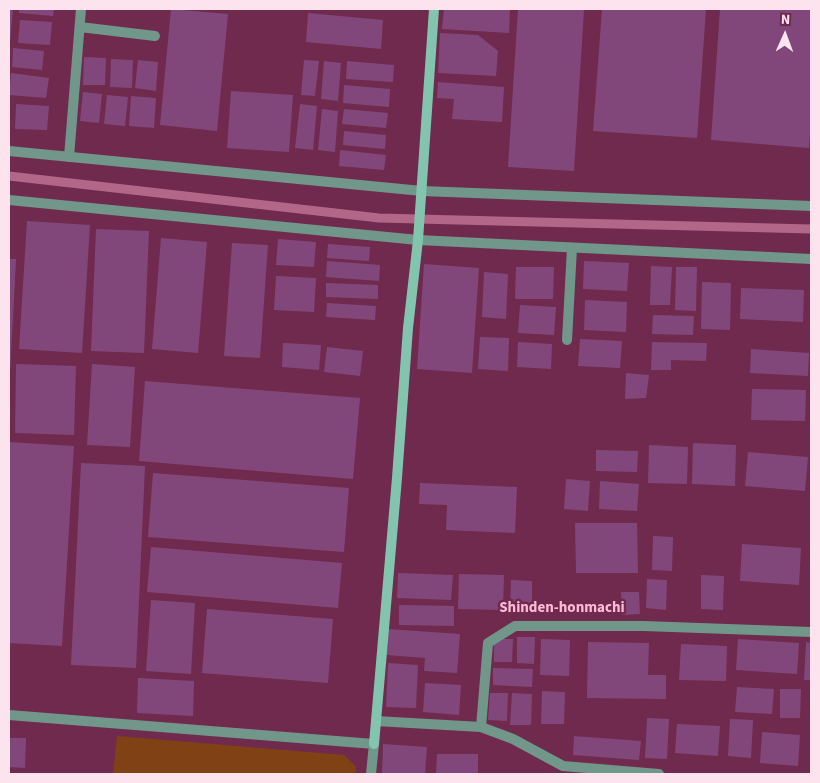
<!DOCTYPE html>
<style>
body{margin:0}
#map{position:relative;width:820px;height:783px;overflow:hidden;background:#702a4d;font-family:"Source Sans 3",sans-serif}
canvas{display:block}
.frame{position:absolute;inset:0;border:10px solid #fde3ed;pointer-events:none}
.north{position:absolute;left:760px;top:10px;width:50px;height:50px;-webkit-text-stroke:4px #702a4d;paint-order:stroke;rotate:2deg;font-size:14px;font-weight:700;line-height:20px;text-align:center;color:#fde3ed}
.north::after{content:'';display:block;margin:auto;width:18px;height:22px;background:#fde3ed;clip-path:polygon(50% 0,100% 100%,50% 72%,0 100%)}
</style>
<div id="map">
<canvas width="820" height="783"></canvas>
<div class="frame"></div>
<div class="north">N</div>
</div>
<script>
const context = document.querySelector('canvas').getContext('2d');
context.lineJoin = 'round';
function fill(path, color) {
  context.fillStyle = color;
  context.fill(path, 'evenodd');
}
function toPath(rows) {
  const path = new Path2D();
  for (const r of rows) {
    path.moveTo(r[0], r[1]);
    for (let i = 2; i < r.length; i += 2) path.lineTo(r[i], r[i + 1]);
  }
  return path;
}
function stroke(path, color, width, dash) {
  context.strokeStyle = color;
  context.lineWidth = width;
  context.lineCap = dash ? 'butt' : 'round';
  context.setLineDash(dash || []);
  context.stroke(path);
}
function drawText(font, color, halo, rows, align = 'center') {
  context.font = font + ' "Source Sans 3",sans-serif';
  context.lineWidth = 5;
  context.setLineDash([]);
  context.textBaseline = 'middle';
  context.strokeStyle = halo;
  context.fillStyle = color;
  for (const [text, x, y, turn = 0] of rows) {
    context.save();
    context.translate(x, y);
    context.rotate((+turn || 0) * Math.PI / 180);
    context.textAlign = isNaN(turn) ? turn : align;
    if (halo) context.strokeText(text, 0, 0);
    context.fillText(text, 0, 0);
    context.restore();
  }
}
fill(toPath([
 [117,736,344,755,356,767,355,774,113,774]
]), '#804215');
stroke(toPath([
 [9,176,379,218,811,229]
]), '#b26789', 9);
fill(toPath([
 [9,9,13,9,10,43,9,43],
 [19,9,54,9,53,16,19,13],
 [171,9,228,14,217,131,160,125],
 [444,9,510,9,509,33,442,29],
 [518,9,584,9,574,171,508,167],
 [602,9,706,9,697,138,593,131],
 [720,9,811,9,811,118,809,148,711,140],
 [308,13,383,20,381,49,306,42],
 [20,20,52,22,50,45,18,43],
 [440,33,478,35,498,51,496,76,438,73],
 [13,48,44,51,42,70,12,67],
 [84,57,106,58,105,85,83,85],
 [111,59,133,60,132,88,110,87],
 [138,60,158,62,156,91,135,88],
 [304,60,319,61,315,96,301,95],
 [324,61,341,63,338,101,321,99],
 [347,61,394,65,393,82,346,79],
 [11,73,49,78,46,98,9,95],
 [438,82,504,87,502,122,452,119,454,99,437,98],
 [344,85,390,89,389,107,343,103],
 [231,91,293,95,289,152,227,148],
 [83,92,102,94,99,123,80,121],
 [107,95,128,97,125,126,104,124],
 [131,96,156,98,154,128,129,126],
 [16,104,49,106,47,130,15,129],
 [300,104,317,106,313,150,295,148],
 [322,109,338,111,335,152,318,150],
 [344,109,388,113,386,128,342,124],
 [344,131,386,135,385,149,343,145],
 [340,150,386,155,384,170,339,166],
 [27,221,90,225,82,353,19,349],
 [96,229,149,231,144,353,91,351],
 [161,238,207,242,198,353,152,349],
 [278,239,316,242,314,267,276,265],
 [232,243,268,245,260,358,224,356],
 [328,244,370,247,369,261,327,258],
 [9,259,16,259,10,374,9,374],
 [327,261,380,265,379,281,326,277],
 [584,261,629,263,627,291,583,289],
 [424,264,479,268,472,373,417,369],
 [651,266,672,267,670,305,650,305],
 [516,267,554,267,553,299,515,299],
 [676,267,697,267,696,311,675,310],
 [484,272,508,274,506,319,482,317],
 [276,276,316,278,314,312,274,310],
 [702,282,731,283,730,330,701,329],
 [326,283,378,285,378,299,326,297],
 [741,288,804,290,803,322,740,319],
 [585,300,627,302,626,332,584,330],
 [327,303,376,306,375,320,326,317],
 [520,305,556,307,554,335,518,333],
 [653,315,694,316,693,335,652,334],
 [480,337,509,338,508,371,478,369],
 [580,339,622,341,620,368,578,366],
 [518,342,552,344,551,369,517,367],
 [652,342,707,343,706,361,671,360,671,370,651,370],
 [283,343,321,345,319,370,282,367],
 [327,347,363,351,360,376,324,372],
 [751,349,809,353,808,376,750,373],
 [16,364,76,366,74,435,15,433],
 [92,364,135,367,130,447,87,445],
 [626,373,649,375,646,398,625,399],
 [145,381,360,398,353,479,139,461],
 [752,389,806,390,805,421,751,420],
 [9,442,74,446,62,646,9,643],
 [693,443,736,445,735,486,692,484],
 [649,445,688,447,687,484,648,483],
 [596,450,638,451,637,472,596,471],
 [748,452,808,457,805,491,745,486],
 [81,463,145,466,136,668,71,665],
 [153,473,349,488,344,552,148,537],
 [566,479,590,481,588,511,564,509],
 [600,481,639,484,637,511,599,509],
 [420,483,517,487,515,533,446,530,447,505,419,504],
 [575,523,637,523,638,573,576,573],
 [653,536,673,537,672,571,652,570],
 [742,544,801,548,799,585,740,581],
 [151,547,342,563,338,608,147,592],
 [398,573,453,575,451,600,397,598],
 [459,574,504,575,503,610,458,609],
 [701,575,724,576,723,610,701,609],
 [647,579,667,580,666,610,646,608],
 [511,580,532,581,532,612,510,611],
 [621,592,639,592,640,614,622,615],
 [151,600,195,603,191,674,146,671],
 [399,605,454,606,454,626,399,625],
 [207,609,333,619,328,683,202,673],
 [388,629,460,634,457,673,424,671,425,658,387,655],
 [517,637,535,637,534,664,517,663],
 [504,639,513,639,512,662,494,662,494,645],
 [541,639,570,640,569,676,540,675],
 [738,639,799,643,797,674,736,670],
 [588,642,649,643,648,675,666,675,666,699,587,698],
 [806,642,811,643,811,680,804,680],
 [681,644,727,646,726,681,679,680],
 [388,663,418,665,416,708,386,707],
 [493,668,533,669,532,687,493,685],
 [138,678,194,681,193,716,137,713],
 [425,683,461,685,459,715,423,712],
 [737,687,774,689,772,714,735,712],
 [780,689,801,689,800,718,780,718],
 [542,691,565,692,564,724,541,724],
 [490,693,508,693,507,721,488,720],
 [512,693,532,694,531,725,510,725],
 [647,718,669,719,667,759,645,758],
 [730,719,753,720,751,758,728,756],
 [677,724,720,726,718,756,675,753],
 [762,732,800,735,798,766,760,763],
 [574,736,641,741,639,760,573,755],
 [9,738,26,738,25,768,9,767],
 [383,744,427,747,425,774,382,774],
 [437,754,478,754,478,774,436,774]
]), '#82477a');
stroke(toPath([
 [80,27,155,36],
 [69,157,81,9],
 [567,340,572,248]
]), '#70978a', 10);
stroke(toPath([
 [9,151,422,191,811,206],
 [9,200,418,240,811,259],
 [9,715,374,744,371,774],
 [376,721,481,727,513,739,563,766,659,774],
 [481,727,488,643,515,626,644,626,811,632]
]), '#70978a', 10);
stroke(toPath([
 [374,744,397,478,408,328,418,240,434,9]
]), '#83c4af', 10);
drawText('bold 15px', '#febad6', '#702a4d', [
 ["Shinden-honmachi",562,609]
]);
</script>
